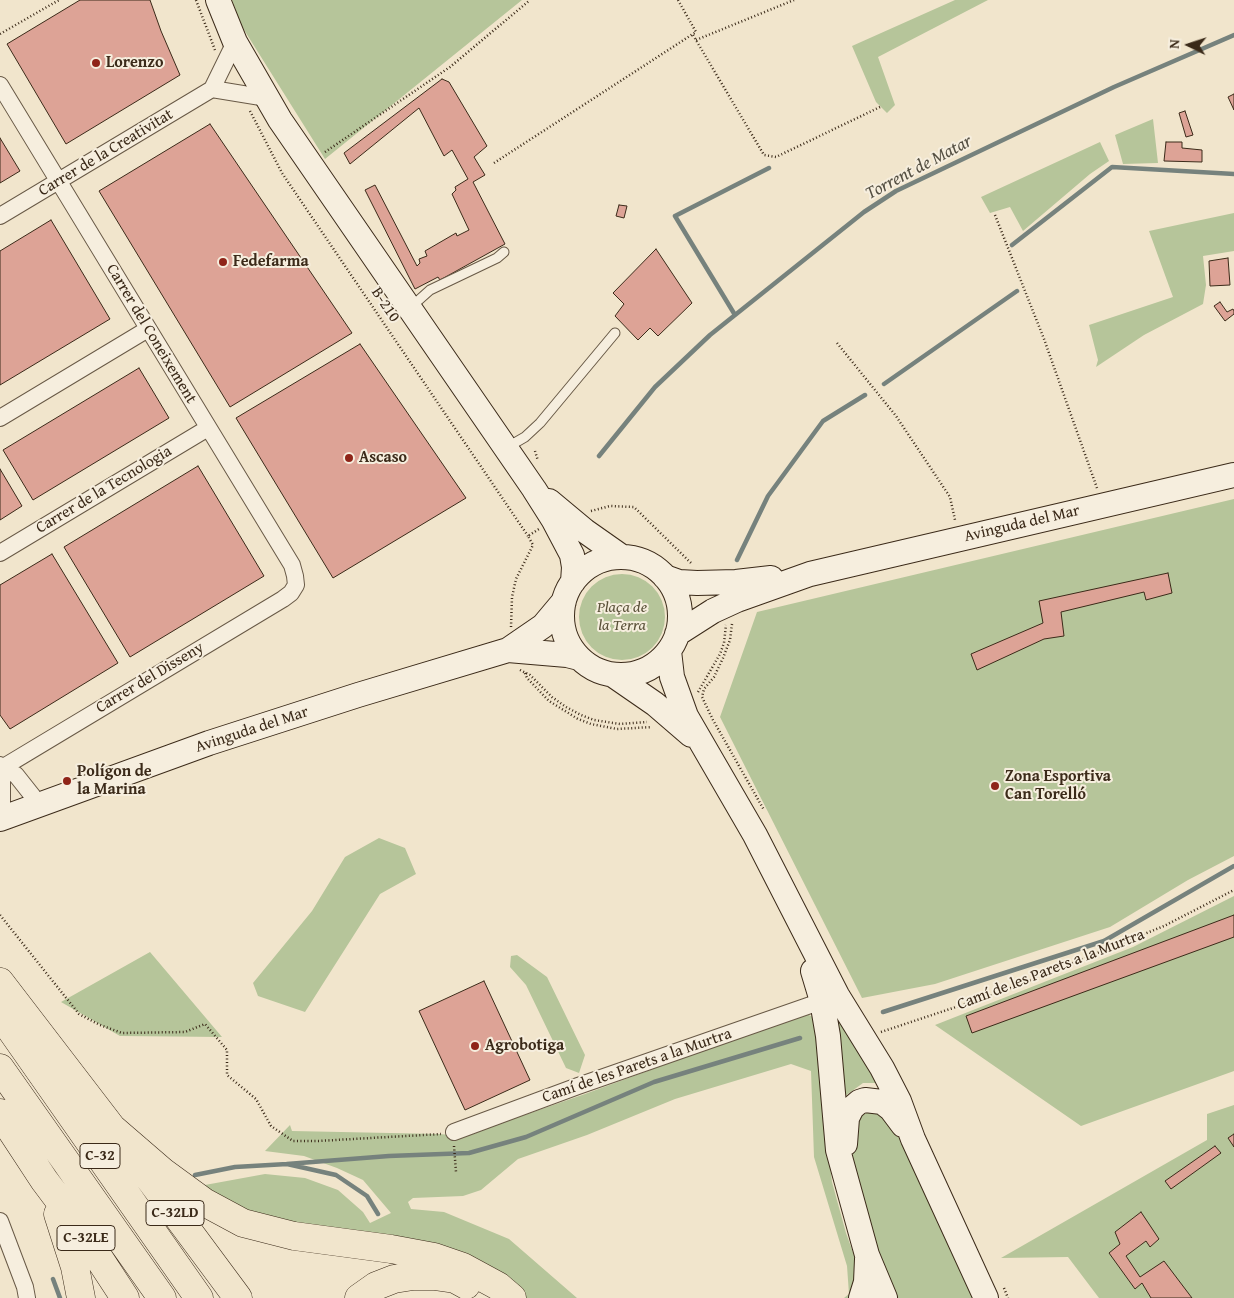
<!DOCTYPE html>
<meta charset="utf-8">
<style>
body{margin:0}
#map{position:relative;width:1234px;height:1298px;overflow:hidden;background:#f1e5cc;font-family:"Gentium Book Plus",serif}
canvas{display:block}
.north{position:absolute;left:1164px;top:20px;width:50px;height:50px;-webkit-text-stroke:4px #f6eede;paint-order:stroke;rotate:274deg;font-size:14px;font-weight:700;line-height:20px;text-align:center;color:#3b2a19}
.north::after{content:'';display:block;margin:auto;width:18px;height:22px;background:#3b2a19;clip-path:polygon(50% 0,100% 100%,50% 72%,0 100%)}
</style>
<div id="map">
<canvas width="1234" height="1298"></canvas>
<div class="north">N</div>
</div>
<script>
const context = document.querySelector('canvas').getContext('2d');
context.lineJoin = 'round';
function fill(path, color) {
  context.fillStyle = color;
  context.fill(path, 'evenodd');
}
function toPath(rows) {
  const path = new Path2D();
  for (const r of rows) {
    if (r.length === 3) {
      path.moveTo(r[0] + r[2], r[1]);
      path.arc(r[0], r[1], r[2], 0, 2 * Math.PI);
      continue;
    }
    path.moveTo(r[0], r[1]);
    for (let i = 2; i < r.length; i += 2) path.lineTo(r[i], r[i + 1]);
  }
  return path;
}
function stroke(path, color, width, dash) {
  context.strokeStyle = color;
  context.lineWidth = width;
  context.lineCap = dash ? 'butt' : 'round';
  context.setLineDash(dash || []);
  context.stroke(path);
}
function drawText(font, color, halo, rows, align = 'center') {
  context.font = font + ' "Gentium Book Plus",serif';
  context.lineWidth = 4;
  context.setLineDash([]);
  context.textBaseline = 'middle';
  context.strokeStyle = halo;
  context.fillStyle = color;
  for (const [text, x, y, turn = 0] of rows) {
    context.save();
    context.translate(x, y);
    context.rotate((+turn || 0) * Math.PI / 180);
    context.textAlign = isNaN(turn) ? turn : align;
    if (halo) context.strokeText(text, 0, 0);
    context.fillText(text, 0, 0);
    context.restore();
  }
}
fill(toPath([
 [232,0,522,0,325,159,241,25],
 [955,0,988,0,878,57,895,105,887,113,876,102,852,46],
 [1153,119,1158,163,1123,164,1115,135],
 [1100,142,1109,161,1090,174,1023,231,1010,207,990,213,981,197],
 [1234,213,1234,251,1203,256,1206,285,1203,304,1144,335,1096,367,1098,360,1089,325,1173,297,1149,231],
 [1234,499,1234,856,1188,880,1110,927,935,984,862,998,720,717,757,612],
 [622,617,43],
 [379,838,405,848,416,874,380,894,305,1012,258,996,253,983,312,911,345,857],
 [1234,896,1234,1071,1081,1126,935,1025,1133,947],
 [150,952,222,1037,120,1036,61,1002],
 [517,955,547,977,585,1055,579,1073,566,1068,526,985,510,967,511,956],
 [832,1006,876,1083,863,1083,841,1099],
 [805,1013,815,1018,827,1141,832,1182,846,1233,855,1258,859,1278,852,1298,844,1298,849,1294,847,1266,814,1157,811,1071,791,1064,675,1099,587,1135,518,1159,481,1190,463,1196,413,1198,408,1202,411,1209,444,1212,509,1239,577,1298,523,1298,253,1214,194,1187,265,1174,305,1178,338,1190,363,1212,370,1223,391,1213,363,1180,337,1168,304,1156,265,1151,290,1125,292,1131,439,1134,464,1136,585,1094],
 [1234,1105,1234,1298,1099,1298,1068,1257,1001,1258,1207,1140,1207,1114],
 [869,1112,880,1113,899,1134,974,1298,898,1298,885,1269,867,1218,853,1158,852,1136,860,1116]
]), '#b6c59a');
stroke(toPath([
 [1012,245,1112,167,1234,174],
 [735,315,675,216,769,168],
 [884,384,1017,291],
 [599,456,655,387,710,335,864,212,896,191,1114,87,1234,35],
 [737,560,768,496,823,421,865,395],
 [883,1012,1104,941,1234,866],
 [287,1164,389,1156,469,1153,526,1137,654,1082,800,1038],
 [195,1175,235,1167,287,1164,336,1175,367,1196,378,1214],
 [53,1279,60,1298]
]), '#76827d', 4.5);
const building = toPath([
 [80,0,150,0,161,31,180,75,66,144,7,44,80,0],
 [442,79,449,82,487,146,474,157,485,175,473,182,505,244,440,280,438,277,415,289,365,190,375,185,417,266,420,263,419,259,427,256,425,251,456,233,457,236,469,230,452,194,456,190,455,187,468,179,452,150,444,156,419,108,350,164,344,153,442,79],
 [1234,94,1234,110,1228,97,1234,94],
 [1185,111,1193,135,1186,137,1179,113,1185,111],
 [210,124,352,333,230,407,99,191,210,124],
 [0,138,20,171,0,183,0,138],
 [1166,142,1182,142,1182,148,1202,150,1202,162,1164,161,1166,142],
 [619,205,627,206,624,218,616,216,619,205],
 [51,220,110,319,0,385,0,251,51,220],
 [656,249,692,303,658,336,650,328,638,340,615,316,624,304,613,293,656,249],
 [1228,258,1230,285,1210,286,1209,261,1228,258],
 [1220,302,1227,312,1233,309,1234,311,1234,314,1225,321,1214,306,1220,302],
 [360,344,466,498,333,578,236,418,360,344],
 [139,368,169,418,33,500,3,450,139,368],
 [198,466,264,576,130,657,64,547,198,466],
 [0,469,22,506,0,520,0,469],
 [52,554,118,663,10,729,0,715,0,585,52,554],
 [1168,573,1172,593,1146,600,1144,592,1061,612,1064,636,1044,639,977,670,971,654,1043,623,1039,601,1168,573],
 [1234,915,1234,937,972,1033,966,1016,1234,915],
 [484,981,530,1080,465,1110,419,1011,484,981],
 [1234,1134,1234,1147,1228,1138,1234,1134],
 [1215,1146,1221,1153,1171,1189,1165,1181,1215,1146],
 [1141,1212,1159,1239,1150,1247,1146,1241,1126,1256,1140,1277,1164,1261,1192,1298,1151,1298,1142,1283,1135,1289,1109,1253,1120,1244,1115,1232,1141,1212]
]);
fill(building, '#dda396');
stroke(building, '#3b2a19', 1);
const lane = toPath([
 [411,307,430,290,497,258,504,252],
 [506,448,525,437,540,423,615,333]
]);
const street = toPath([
 [0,85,292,565,295,576,296,585,291,593,283,599,2,768],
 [212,89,267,98],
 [0,216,212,89,235,42],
 [0,418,148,329],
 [0,553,208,428],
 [0,765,2,768,16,775,39,804],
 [2,768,2,818],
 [454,1132,578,1086,822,1001],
 [0,1221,25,1287,27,1298]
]);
const secondary = toPath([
 [218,0,235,42,280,120,534,489,553,519,572,555,574,567,573,582],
 [549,501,585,531,622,557],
 [621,616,59],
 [665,577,679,582,697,583,736,582,771,578],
 [677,634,713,611,737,600,810,574,1234,475],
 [508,650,567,655,579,658],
 [669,651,672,677,686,716,755,835,837,995,882,1068,899,1101,913,1139,986,1298],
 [613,675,655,704,691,735],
 [0,819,209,743,358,695,508,650,543,626,564,601],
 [813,971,822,1001,828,1036,838,1150,867,1255,885,1298],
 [845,1144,847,1118,852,1108,859,1102,865,1100,882,1102,891,1109,903,1125],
 [861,1298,866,1282,867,1259]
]);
const highway = toPath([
 [0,982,112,1128,238,1298],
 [0,1014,199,1298],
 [0,1068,162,1298],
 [0,1113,44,1180,74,1220,125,1298],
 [112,1128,163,1172,204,1202,243,1223,294,1236,391,1249,434,1257,463,1267,498,1286,512,1298],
 [58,1214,75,1267,81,1298],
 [359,1298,376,1286,394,1279,413,1276,434,1276,455,1279,466,1285]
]);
stroke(lane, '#685946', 11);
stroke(street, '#685946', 18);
stroke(secondary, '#3b2a19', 26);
stroke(highway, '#3b2a19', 29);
stroke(toPath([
 [196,0,215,50],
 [0,34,59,0],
 [693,35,764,155,776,157,880,107],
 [696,40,794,0],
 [250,111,282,173,528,536],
 [325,152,450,67,530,0],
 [494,163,696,32,678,0],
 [995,215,1044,339,1097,488],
 [837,343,896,416,950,497,955,520],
 [535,451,538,461],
 [591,511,610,506,634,507,692,564],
 [732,624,730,640,723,658,714,677,704,689,702,697,713,720,764,810],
 [511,627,512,597,516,579,533,545,528,536,539,529],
 [520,670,530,675,552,697,566,707,581,715,594,720,620,724,647,722],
 [525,673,527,678,549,701,578,719,591,724,617,729,652,727],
 [698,692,720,654,724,643,726,625],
 [0,915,79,1014,100,1025,122,1033,185,1032,205,1024,227,1050,227,1075,256,1099,271,1126,293,1141,318,1141,441,1134],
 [881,1032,1001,992,1164,926,1234,890],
 [454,1146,456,1172],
 [1004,1288,1008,1298]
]), '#3b2a19', 2.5, [1, 2.5]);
stroke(lane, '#f6eede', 9);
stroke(street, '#f6eede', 16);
stroke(secondary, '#f6eede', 24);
stroke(highway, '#f1e5cc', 28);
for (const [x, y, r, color] of [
 [96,63,5,"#8f2418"],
 [223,262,5,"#8f2418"],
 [349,458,5,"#8f2418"],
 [67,781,5,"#8f2418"],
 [995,786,5,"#8f2418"],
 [475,1046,5,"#8f2418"]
]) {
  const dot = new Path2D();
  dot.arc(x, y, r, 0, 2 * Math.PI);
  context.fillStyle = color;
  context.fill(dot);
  stroke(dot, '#f6eede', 2);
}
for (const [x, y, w] of [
 [100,1156,40],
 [175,1213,58],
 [86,1238,58]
]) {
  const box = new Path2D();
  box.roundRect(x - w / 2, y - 12.5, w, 25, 4);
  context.fillStyle = '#f6eede';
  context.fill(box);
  stroke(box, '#3b2a19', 1);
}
drawText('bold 15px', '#3b2a19', null, [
 ["C-32",100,1156],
 ["C-32LD",175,1213],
 ["C-32LE",86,1238]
]);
drawText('bold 16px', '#3b2a19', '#f6eede', [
 ["Lorenzo",106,63],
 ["Fedefarma",233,262],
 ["Ascaso",359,458],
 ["Polígon de",77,772],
 ["la Marina",77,790],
 ["Zona Esportiva",1005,777],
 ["Can Torelló",1005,795],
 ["Agrobotiga",485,1046]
], 'left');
drawText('16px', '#3b2a19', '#f6eede', [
 ["Carrer de la Creativitat",106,153,-31],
 ["B-210",385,305,56],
 ["Carrer del Coneixement",151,334,59],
 ["Carrer de la Tecnologia",104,490,-31],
 ["Avinguda del Mar",1022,524,-13],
 ["Carrer del Disseny",150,678,-31],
 ["Avinguda del Mar",252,730,-18],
 ["Camí de les Parets a la Murtra",1051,970,-21],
 ["Camí de les Parets a la Murtra",637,1066,-19]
]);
drawText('italic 16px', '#5a5139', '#f6eede', [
 ["Plaça de",622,608],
 ["la Terra",622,626]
]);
drawText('italic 18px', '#544f42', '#f6eede', [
 ["Torrent de Matar",919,168,-28]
]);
</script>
